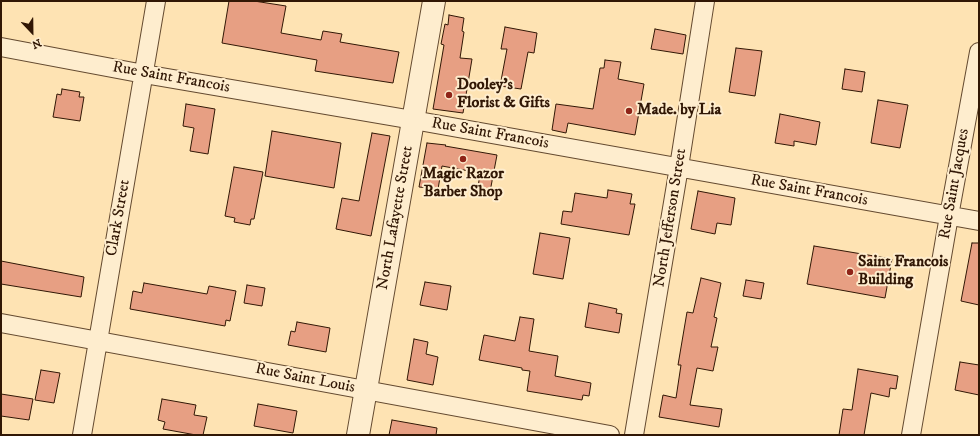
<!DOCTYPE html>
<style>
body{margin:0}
#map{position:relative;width:980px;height:436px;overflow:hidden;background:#fee3b3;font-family:"IM FELL DW Pica",serif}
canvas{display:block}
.frame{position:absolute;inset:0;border:2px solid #311705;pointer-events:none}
.north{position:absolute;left:12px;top:12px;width:40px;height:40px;-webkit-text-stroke:3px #feedce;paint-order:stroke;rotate:158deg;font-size:11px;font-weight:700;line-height:16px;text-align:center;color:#311705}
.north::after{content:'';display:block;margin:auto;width:14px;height:18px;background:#311705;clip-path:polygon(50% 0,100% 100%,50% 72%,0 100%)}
</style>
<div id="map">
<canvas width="980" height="436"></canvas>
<div class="frame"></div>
<div class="north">N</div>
</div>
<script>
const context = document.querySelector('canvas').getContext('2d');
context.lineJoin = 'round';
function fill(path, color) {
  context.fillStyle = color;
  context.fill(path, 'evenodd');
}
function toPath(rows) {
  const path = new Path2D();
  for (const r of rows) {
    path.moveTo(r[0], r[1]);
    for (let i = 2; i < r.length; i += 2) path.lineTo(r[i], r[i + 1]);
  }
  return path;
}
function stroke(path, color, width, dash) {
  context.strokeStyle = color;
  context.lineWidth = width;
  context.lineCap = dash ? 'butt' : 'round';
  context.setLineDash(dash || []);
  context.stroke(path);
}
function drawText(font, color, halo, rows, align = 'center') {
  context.font = font + ' "IM FELL DW Pica",serif';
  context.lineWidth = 4;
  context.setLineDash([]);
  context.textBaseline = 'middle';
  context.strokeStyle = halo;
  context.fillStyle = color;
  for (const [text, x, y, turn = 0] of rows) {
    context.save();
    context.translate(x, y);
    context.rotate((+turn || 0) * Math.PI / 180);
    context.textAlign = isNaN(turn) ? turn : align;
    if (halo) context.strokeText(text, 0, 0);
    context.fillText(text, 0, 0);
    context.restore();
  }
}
const building = toPath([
 [229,1,254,1,286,6,281,33,321,40,323,31,342,34,340,42,399,52,393,83,315,71,317,60,222,43,229,1],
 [449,15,464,18,462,31,464,32,460,58,472,59,463,113,433,109,444,45,441,44,445,24,448,25,449,15],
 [505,27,537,33,534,53,528,52,521,89,500,86,507,49,501,49,505,27],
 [655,29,686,35,683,54,651,49,655,29],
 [736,48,762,51,755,96,729,92,736,48],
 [605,60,621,62,618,79,644,84,635,135,568,123,566,133,552,130,556,104,593,109,600,68,604,68,605,60],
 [845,69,865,72,862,92,842,89,845,69],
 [62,89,80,92,79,97,84,97,80,121,53,117,57,94,61,95,62,89],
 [878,100,908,105,900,148,871,143,878,100],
 [186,104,215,109,208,154,190,151,194,128,183,126,186,104],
 [780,114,820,122,816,145,794,141,794,146,775,143,780,114],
 [272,131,341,143,334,188,265,176,272,131],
 [372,133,390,136,371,236,336,229,342,198,359,201,372,133],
 [427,143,446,145,445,146,497,155,489,197,477,195,480,173,442,166,438,189,419,187,427,143],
 [234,167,263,172,254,219,251,219,250,225,234,222,235,218,225,216,234,167],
 [608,190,632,194,630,204,635,204,629,235,561,224,563,211,572,212,575,193,607,198,608,190],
 [698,191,735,198,731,225,717,223,715,234,691,229,698,191],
 [540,233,570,238,563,279,533,274,540,233],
 [972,243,979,243,979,305,961,301,972,243],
 [814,246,892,259,885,298,807,284,814,246],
 [1,261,84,277,81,297,1,284,1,261],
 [701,278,721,283,714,317,717,318,711,347,718,347,713,371,697,368,690,405,722,409,719,427,659,417,663,395,676,398,681,365,678,365,687,312,693,313,701,278],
 [746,280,764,283,761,299,743,296,746,280],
 [425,282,451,286,447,310,420,305,425,282],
 [144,283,207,294,209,286,236,291,230,321,226,320,225,326,130,309,133,291,142,293,144,283],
 [247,285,265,288,262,306,244,303,247,285],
 [589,303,617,309,616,313,622,314,619,333,585,327,589,303],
 [520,317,534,319,529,351,558,356,555,376,591,383,589,396,583,395,582,400,527,391,530,371,522,370,522,368,479,360,484,335,515,341,520,317],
 [297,322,330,328,326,352,288,345,291,331,295,332,297,322],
 [414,339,428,342,426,354,438,357,433,385,407,380,414,339],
 [960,362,979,365,979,395,955,390,960,362],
 [858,369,898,376,896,389,890,388,889,397,871,393,864,435,839,435,843,409,852,410,858,369],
 [41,370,60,373,54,403,35,400,41,370],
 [1,394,33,399,29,420,1,416,1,394],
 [162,399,196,405,194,415,207,417,203,435,196,435,163,429,165,422,158,420,162,399],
 [258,404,297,411,293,433,254,426,258,404],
 [392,420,437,428,436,435,389,435,392,420]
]);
fill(building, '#e79f83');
stroke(building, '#311705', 1);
const minor = toPath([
 [1,47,144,74,413,120,979,221],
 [1,323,610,435],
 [82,435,156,1],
 [634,435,679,167,705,1],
 [911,435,949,216,979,52]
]);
const tertiary = toPath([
 [358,435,434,1]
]);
stroke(minor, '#644a30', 20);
stroke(tertiary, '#644a30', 24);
stroke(minor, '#feedce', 18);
stroke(tertiary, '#feedce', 22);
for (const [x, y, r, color] of [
 [449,95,4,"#8f2418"],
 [629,111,4,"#8f2418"],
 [463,159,4,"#8f2418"],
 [850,272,4,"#8f2418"]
]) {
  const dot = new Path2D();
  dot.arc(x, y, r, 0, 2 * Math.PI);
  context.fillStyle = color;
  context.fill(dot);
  stroke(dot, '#feedce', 1.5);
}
drawText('16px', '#311705', '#feedce', [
 ["Rue Saint Francois",171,78,10],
 ["Rue Saint Francois",490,134,10],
 ["Rue Saint Jacques",955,184,-80],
 ["Rue Saint Francois",809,191,10],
 ["Clark Street",119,218,-80],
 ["North Lafayette Street",396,218,-80],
 ["North Jefferson Street",671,218,-81],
 ["Rue Saint Louis",305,379,11]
]);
drawText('bold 16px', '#311705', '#feedce', [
 ["Dooley's",457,86],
 ["Florist & Gifts",457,104],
 ["Made. by Lia",637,111],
 ["Magic Razor",463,175,"center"],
 ["Barber Shop",463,193,"center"],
 ["Saint Francois",858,263],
 ["Building",858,281]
], 'left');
</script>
